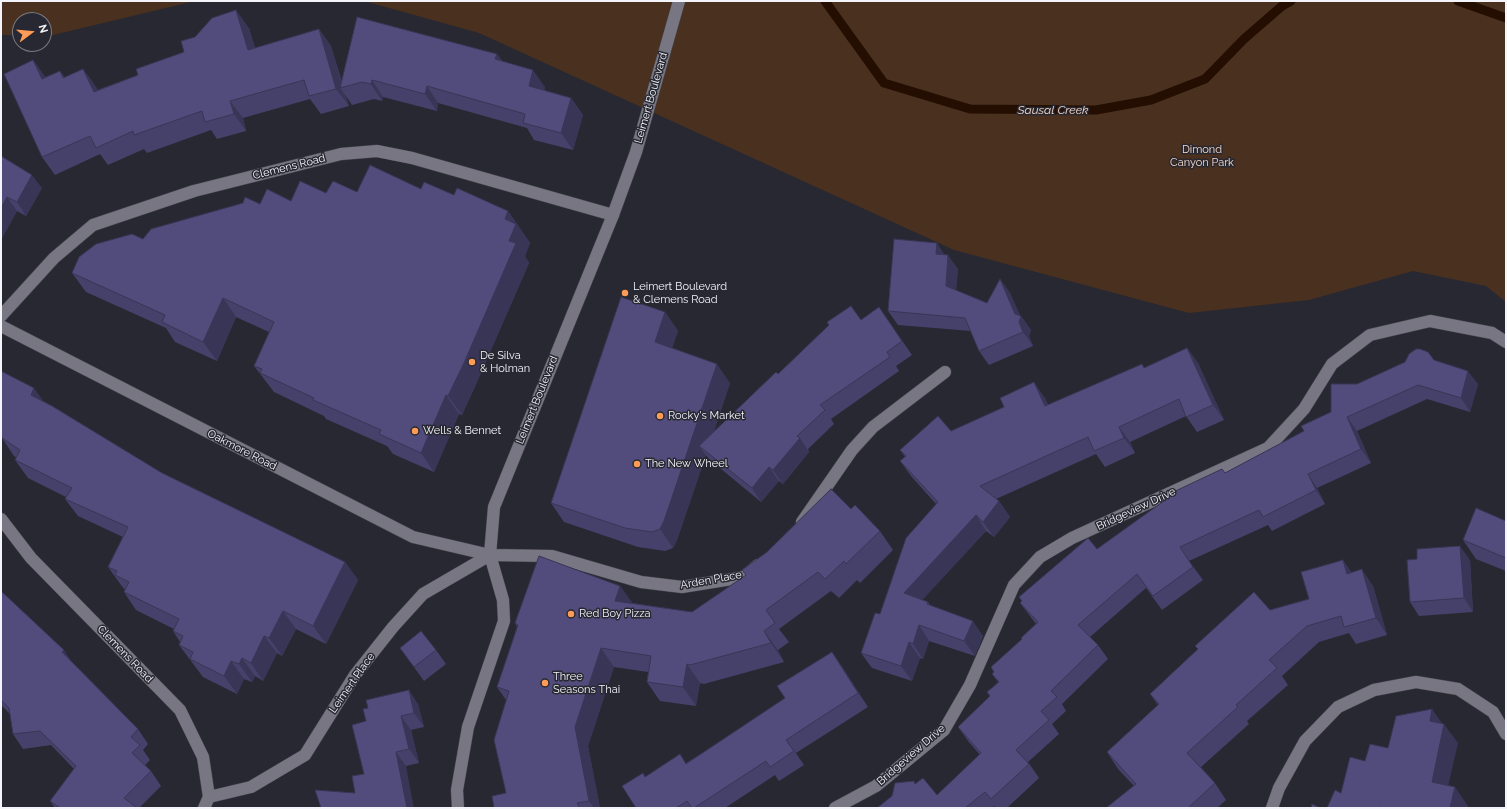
<!DOCTYPE html>
<style>
body{margin:0}
#map{position:relative;width:1507px;height:809px;overflow:hidden;background:#282832;font-family:Raleway,sans-serif}
canvas{display:block}
.frame{position:absolute;inset:0;border:2px solid #f4f4fb;pointer-events:none}
.north{position:absolute;left:12px;top:12px;width:40px;height:40px;box-sizing:border-box;background:#282832;border:1px solid #7a7a82;border-radius:50%;rotate:74deg;font-size:11px;font-weight:700;line-height:16px;text-align:center;color:#f4f4fb}
.north::after{content:'';display:block;margin:auto;width:14px;height:18px;background:#fe9c57;clip-path:polygon(50% 0,100% 100%,50% 72%,0 100%)}
</style>
<div id="map">
<canvas width="1507" height="809"></canvas>
<div class="frame"></div>
<div class="north">N</div>
</div>
<script>
const context = document.querySelector('canvas').getContext('2d');
context.lineJoin = 'round';
function fill(path, color) {
  context.fillStyle = color;
  context.fill(path, 'evenodd');
}
function toPath(rows) {
  const path = new Path2D();
  for (const r of rows) {
    path.moveTo(r[0], r[1]);
    for (let i = 2; i < r.length; i += 2) path.lineTo(r[i], r[i + 1]);
  }
  return path;
}
function stroke(path, color, width, dash) {
  context.strokeStyle = color;
  context.lineWidth = width;
  context.lineCap = dash ? 'butt' : 'round';
  context.setLineDash(dash || []);
  context.stroke(path);
}
function drawText(font, color, halo, rows, align = 'center') {
  context.font = font + ' Raleway,sans-serif';
  context.lineWidth = 3;
  context.setLineDash([]);
  context.textBaseline = 'middle';
  context.strokeStyle = halo;
  context.fillStyle = color;
  for (const [text, x, y, turn = 0] of rows) {
    context.save();
    context.translate(x, y);
    context.rotate((+turn || 0) * Math.PI / 180);
    context.textAlign = isNaN(turn) ? turn : align;
    if (halo) context.strokeText(text, 0, 0);
    context.fillText(text, 0, 0);
    context.restore();
  }
}
fill(toPath([
 [1,1,195,1,49,36,44,36,44,20,20,20,20,35,1,35],
 [364,1,1506,1,1506,302,1486,286,1413,271,1309,300,1189,313,954,250,479,33]
]), '#49301f');
stroke(toPath([
 [825,1,884,83,970,109,1096,110,1151,100,1205,79,1244,39,1282,6,1291,1],
 [1458,1,1506,18]
]), '#240e01', 9);
const minor = toPath([
 [1,316,54,258,93,225,194,191,341,154,377,151,412,158,613,215],
 [1,326,413,537,490,555,552,556,641,582,682,587,744,577,758,565],
 [1,519,31,558,180,710,203,757,209,797],
 [802,522,852,450,873,427,945,372],
 [835,808,876,786,944,730,970,685,1014,585,1040,557,1072,538,1268,448,1304,409,1332,364,1370,335,1430,321,1492,333,1506,342]
]);
const tertiary = toPath([
 [204,808,209,797,251,787,305,755,355,675,393,627,423,594,490,555],
 [458,808,457,790,468,727,504,621,503,600,490,555,494,507,613,215,636,152,679,1],
 [1272,808,1279,788,1305,741,1338,707,1374,690,1416,682,1458,689,1493,712,1506,734]
]);
stroke(minor, '#474750', 13);
stroke(tertiary, '#474750', 13);
stroke(minor, '#777682', 12);
stroke(tertiary, '#777682', 12);
fill(toPath([
 [249,28,255,48,319,29,331,46,342,82,497,54,503,62,545,87,544,91,571,98,583,115,573,150,534,140,527,128,438,103,437,111,383,97,382,101,374,99,352,105,346,96,349,106,321,114,310,99,243,118,246,131,217,139,211,130,147,153,144,149,108,165,100,154,55,175,42,157,33,60,45,77,60,71,65,78,83,69,96,87,97,90,138,75],
 [1,156,42,188,26,216,17,211,2,238,1,237],
 [421,189,454,195,508,211,530,243,525,256,529,263,477,382,462,415,459,414,434,472,393,454,387,446,326,419,324,416,274,392,254,366,269,332,236,317,217,361,175,342,166,328,86,292,72,273,143,239,260,204,291,201,326,193],
 [945,255,958,269,956,290,987,303,1000,279,1010,293,1020,316,1021,316,1031,330,1029,336,1033,346,989,365,979,351,971,331,898,325,888,311],
 [879,307,912,355,896,366,899,371,831,419,834,424,808,449,809,452,783,484,779,481,761,502,709,459,706,455,677,540,673,548,665,551,638,547,564,522,551,503,665,312,678,331,672,348,730,383,714,431,778,374,861,320],
 [1187,348,1198,363,1224,420,1197,432,1186,416,1130,442,1135,453,1105,467,1096,454,996,499,999,501,1010,517,994,537,986,531,922,600,928,602,930,605,983,636,975,656,929,641,923,659,920,658,912,681,872,668,861,653,880,614,936,504,911,476,900,461,905,457,900,450,951,431,1045,398,1048,405,1144,368],
 [1434,360,1478,384,1470,412,1427,399,1357,431,1371,463,1317,488,1325,504,1272,531,1268,525,1189,561,1203,580,1162,610,1146,588,1090,637,1098,645,1108,659,1062,704,1066,711,1052,724,1059,734,1028,762,1039,778,1007,808,996,808,994,806,992,808,877,808,915,784,937,795,980,755,968,741,958,727,990,696,987,692,998,682,992,674,994,672,1022,639,1036,624,1030,616,1020,603,1022,601,1019,597,1097,549,1225,473,1304,431,1331,412,1357,384],
 [44,402,162,473,345,562,358,580,326,644,296,629,282,656,277,653,263,681,255,676,252,682,244,679,237,694,203,677,179,645,180,642,173,631,174,629,136,610,124,592,125,590,122,586,121,585,108,567,123,537,78,516,65,499,66,497,28,478,15,460,17,458,14,456,2,438],
 [851,509,880,531,893,550,860,583,857,580,839,598,831,591,779,629,789,642,778,650,784,662,704,684,700,683,696,706,660,701,647,682,648,672,614,667,588,746,600,808,494,808,506,793,506,700,497,687,517,627,515,623,620,586,632,603,692,612],
 [1506,521,1506,571,1476,559,1463,540],
 [1417,559,1470,560,1473,612,1419,616,1410,602],
 [1352,572,1373,586,1387,635,1356,644,1349,633,1319,642,1282,676,1288,685,1247,721,1249,724,1201,767,1215,783,1226,800,1217,808,1106,808,1134,786,1118,769,1107,752,1158,705,1150,694,1198,649,1195,646,1270,610,1309,599],
 [1,591,70,660,138,729,148,744,143,750,150,760,145,765,151,771,161,786,139,808,55,808,50,801,74,769,51,745,23,749,13,734,10,714,1,705],
 [400,648,436,650,446,664,424,681],
 [841,665,868,707,796,753,804,765,779,781,775,775,725,808,636,808,645,777,686,763],
 [418,704,424,727,411,730,419,763,406,766,355,793,364,774,366,721]
]), '#46416a');
fill(toPath([
 [236,10,249,28,260,67,248,50],
 [319,29,331,46,343,88,340,88,346,96,349,106,336,89],
 [497,54,509,71,495,59],
 [33,60,46,78,42,79],
 [83,69,96,87,106,109,94,92],
 [533,70,545,87,541,103,529,86],
 [372,80,383,97,382,101,371,84],
 [427,86,438,103,437,111,425,94],
 [571,98,583,115,573,150,561,133],
 [230,101,243,118,246,131,234,114],
 [32,175,42,188,26,216,17,202],
 [7,197,17,211,2,238,1,237,1,208],
 [508,211,530,243,525,256,529,263,477,382,462,415,448,396,509,241,505,219],
 [937,243,946,257,936,254],
 [948,255,958,269,955,300,946,286],
 [1000,279,1010,293,1021,317,1021,316,1031,330,1029,336,1033,346,1023,332],
 [223,298,236,317,217,361,203,342],
 [665,312,678,331,668,361,655,342],
 [1187,348,1198,363,1224,420,1213,405],
 [717,364,730,383,707,452,699,446,706,455,677,540,673,548,660,529],
 [1468,371,1478,384,1470,412,1461,398],
 [1034,382,1045,398,1056,422,1045,406],
 [34,388,47,406,31,395],
 [446,395,459,414,434,472,421,453],
 [1347,417,1357,431,1371,463,1361,449],
 [1119,427,1130,442,1135,453,1124,438],
 [800,438,809,452,783,484,773,470],
 [769,467,779,481,761,502,752,488],
 [1308,474,1317,488,1325,504,1316,490],
 [999,501,1010,517,994,537,983,522],
 [976,515,986,531,914,609,904,593],
 [1460,546,1470,560,1473,612,1464,598],
 [1343,560,1355,577,1347,574],
 [345,562,358,580,326,644,313,626],
 [1362,569,1373,586,1387,635,1376,618],
 [620,586,634,605,615,601],
 [283,611,296,629,282,656,269,638],
 [973,621,983,636,975,656,964,641],
 [919,625,929,641,923,659,913,644],
 [764,631,778,650,784,662,771,643],
 [264,636,277,653,263,681,251,663],
 [909,642,920,658,912,681,901,666],
 [601,648,614,667,588,746,600,808,594,808,589,801,575,727],
 [64,650,74,665,62,652],
 [832,652,841,665,868,707,858,693],
 [242,658,255,676,252,682,239,664],
 [231,661,244,679,237,694,224,676],
 [687,664,700,683,696,706,683,687],
 [409,690,418,704,424,727,414,713],
 [1432,709,1444,726,1444,724,1458,743,1445,800,1432,782,1430,721],
 [401,716,411,730,419,763,409,749],
 [786,740,796,753,804,765,794,751],
 [396,752,406,766,414,808,407,808],
 [1455,787,1468,806,1468,808,1450,808]
]), '#393556');
const building = toPath([
 [236,10,248,50,319,29,336,89,309,96,304,80,230,101,234,114,205,122,202,111,134,135,133,131,96,148,90,136,42,157,4,74,33,60,42,79,60,71,63,78,83,69,94,92,138,75,136,69,184,52,181,41,195,37,212,18,236,10],
 [357,17,497,54,495,59,533,70,529,86,571,98,561,133,523,123,525,114,427,86,425,94,372,80,371,84,362,82,340,88,357,17],
 [1,156,32,175,17,202,7,197,1,208,1,156],
 [370,165,421,189,424,182,454,195,457,188,508,211,505,219,516,224,509,241,516,243,464,363,448,396,446,395,421,453,379,434,381,430,313,400,314,398,260,373,262,369,254,366,274,322,223,298,203,342,162,322,165,315,72,273,79,257,96,244,132,234,143,239,151,229,243,203,245,197,260,204,267,189,291,201,300,181,326,193,333,181,357,192,370,165],
 [894,239,937,243,936,254,948,255,946,286,987,303,1000,279,1015,314,1021,316,1019,322,1023,332,979,351,965,318,888,311,894,239],
 [621,297,665,312,655,342,717,364,664,521,660,529,652,532,625,528,551,503,621,297],
 [851,306,861,320,879,307,902,341,887,352,890,357,820,405,825,410,797,436,800,438,773,470,769,467,752,488,699,446,776,372,778,374,829,325,827,322,851,306],
 [1187,348,1213,405,1186,417,1179,399,1119,427,1124,438,1094,451,1088,437,980,486,999,501,983,522,976,515,904,593,928,602,927,604,973,621,964,641,919,625,913,644,909,642,901,666,861,653,875,613,880,614,906,538,938,502,900,461,906,456,900,450,938,416,951,431,1004,407,1000,398,1034,382,1045,406,1142,364,1144,368,1187,348],
 [1416,349,1420,349,1428,352,1434,360,1468,371,1461,398,1418,385,1347,417,1361,449,1308,474,1316,490,1263,517,1259,510,1180,547,1193,567,1153,596,1137,574,1078,625,1098,645,1051,691,1057,697,1041,711,1049,720,1016,750,1029,764,991,799,985,792,965,808,877,808,892,796,895,783,914,781,915,784,923,778,937,795,981,753,958,727,990,696,987,692,999,682,992,674,994,672,991,667,1022,639,1021,638,1038,622,1020,603,1022,601,1019,597,1088,538,1097,549,1168,498,1167,495,1222,469,1225,473,1304,431,1301,426,1331,412,1331,384,1357,384,1405,362,1409,354,1416,349],
 [1,371,34,388,31,395,52,406,162,473,345,562,313,626,283,611,269,638,264,636,251,663,242,658,239,664,231,661,224,676,190,659,193,652,179,645,183,636,173,631,179,619,124,592,129,582,115,575,117,571,108,567,128,527,65,499,72,488,15,460,20,450,2,438,1,436,1,371],
 [831,489,851,509,855,505,880,531,846,564,844,561,825,579,818,572,766,610,775,623,764,631,771,643,690,665,687,664,683,687,647,682,651,656,601,648,575,727,589,801,577,803,580,808,494,808,492,796,506,793,494,740,509,691,497,687,518,625,515,623,539,556,620,586,615,601,692,612,746,575,742,570,767,552,831,489],
 [1476,508,1506,521,1506,558,1463,540,1476,508],
 [1460,546,1464,598,1410,602,1407,560,1417,559,1417,549,1460,546],
 [1343,560,1347,574,1362,569,1376,618,1344,627,1341,616,1307,626,1269,660,1277,668,1236,705,1238,707,1187,753,1215,783,1188,808,1106,808,1136,784,1107,752,1159,704,1150,694,1198,649,1195,646,1254,592,1270,610,1309,599,1301,572,1343,560],
 [1,591,64,650,62,652,138,729,131,737,140,745,132,753,151,771,124,798,137,808,60,808,50,801,76,766,40,731,13,734,9,708,1,700,1,591],
 [421,631,436,650,414,667,400,648,421,631],
 [832,652,858,693,786,740,794,751,770,767,766,761,694,808,692,808,687,801,676,808,636,808,622,786,643,773,645,777,680,754,686,764,785,698,777,686,832,652],
 [409,690,414,713,401,716,409,749,396,752,407,808,321,808,315,790,355,793,352,776,364,774,352,725,366,721,363,709,368,708,366,700,409,690],
 [1432,709,1430,721,1444,724,1432,782,1455,787,1450,808,1382,808,1379,807,1379,808,1327,808,1335,790,1341,793,1350,757,1365,761,1370,744,1388,748,1396,716,1432,709],
 [1312,804,1320,808,1311,808,1312,804]
]);
fill(building, '#514c7b');
stroke(building, '#393556', 1);
for (const [x, y, r, color] of [
 [625,293,4,"#fe9c57"],
 [472,362,4,"#fe9c57"],
 [660,416,4,"#fe9c57"],
 [415,431,4,"#fe9c57"],
 [637,464,4,"#fe9c57"],
 [571,614,4,"#fe9c57"],
 [545,683,4,"#fe9c57"]
]) {
  const dot = new Path2D();
  dot.arc(x, y, r, 0, 2 * Math.PI);
  context.fillStyle = color;
  context.fill(dot);
  stroke(dot, '#282832', 1.5);
}
drawText('11px', '#f4f4fb', '#282832', [
 ["Leimert Boulevard",651,98,-74],
 ["Clemens Road",289,167,-14],
 ["Leimert Boulevard",537,400,-68],
 ["Oakmore Road",242,450,27],
 ["Bridgeview Drive",1136,509,-25],
 ["Arden Place",711,580,-10],
 ["Clemens Road",125,654,46],
 ["Leimert Place",352,683,-55],
 ["Bridgeview Drive",911,755,-41]
]);
drawText('11px', '#f8dac7', '#282832', [
 ["Dimond",1202,150],
 ["Canyon Park",1202,163]
]);
drawText('11px', '#f4f4fb', '#282832', [
 ["Leimert Boulevard",633,287],
 ["& Clemens Road",633,300],
 ["De Silva",480,356],
 ["& Holman",480,369],
 ["Rocky's Market",668,416],
 ["Wells & Bennet",423,431],
 ["The New Wheel",645,464],
 ["Red Boy Pizza",579,614],
 ["Three",553,677],
 ["Seasons Thai",553,690]
], 'left');
drawText('italic 12px', '#f5d7c4', '#282832', [
 ["Sausal Creek",1053,110]
]);
</script>
